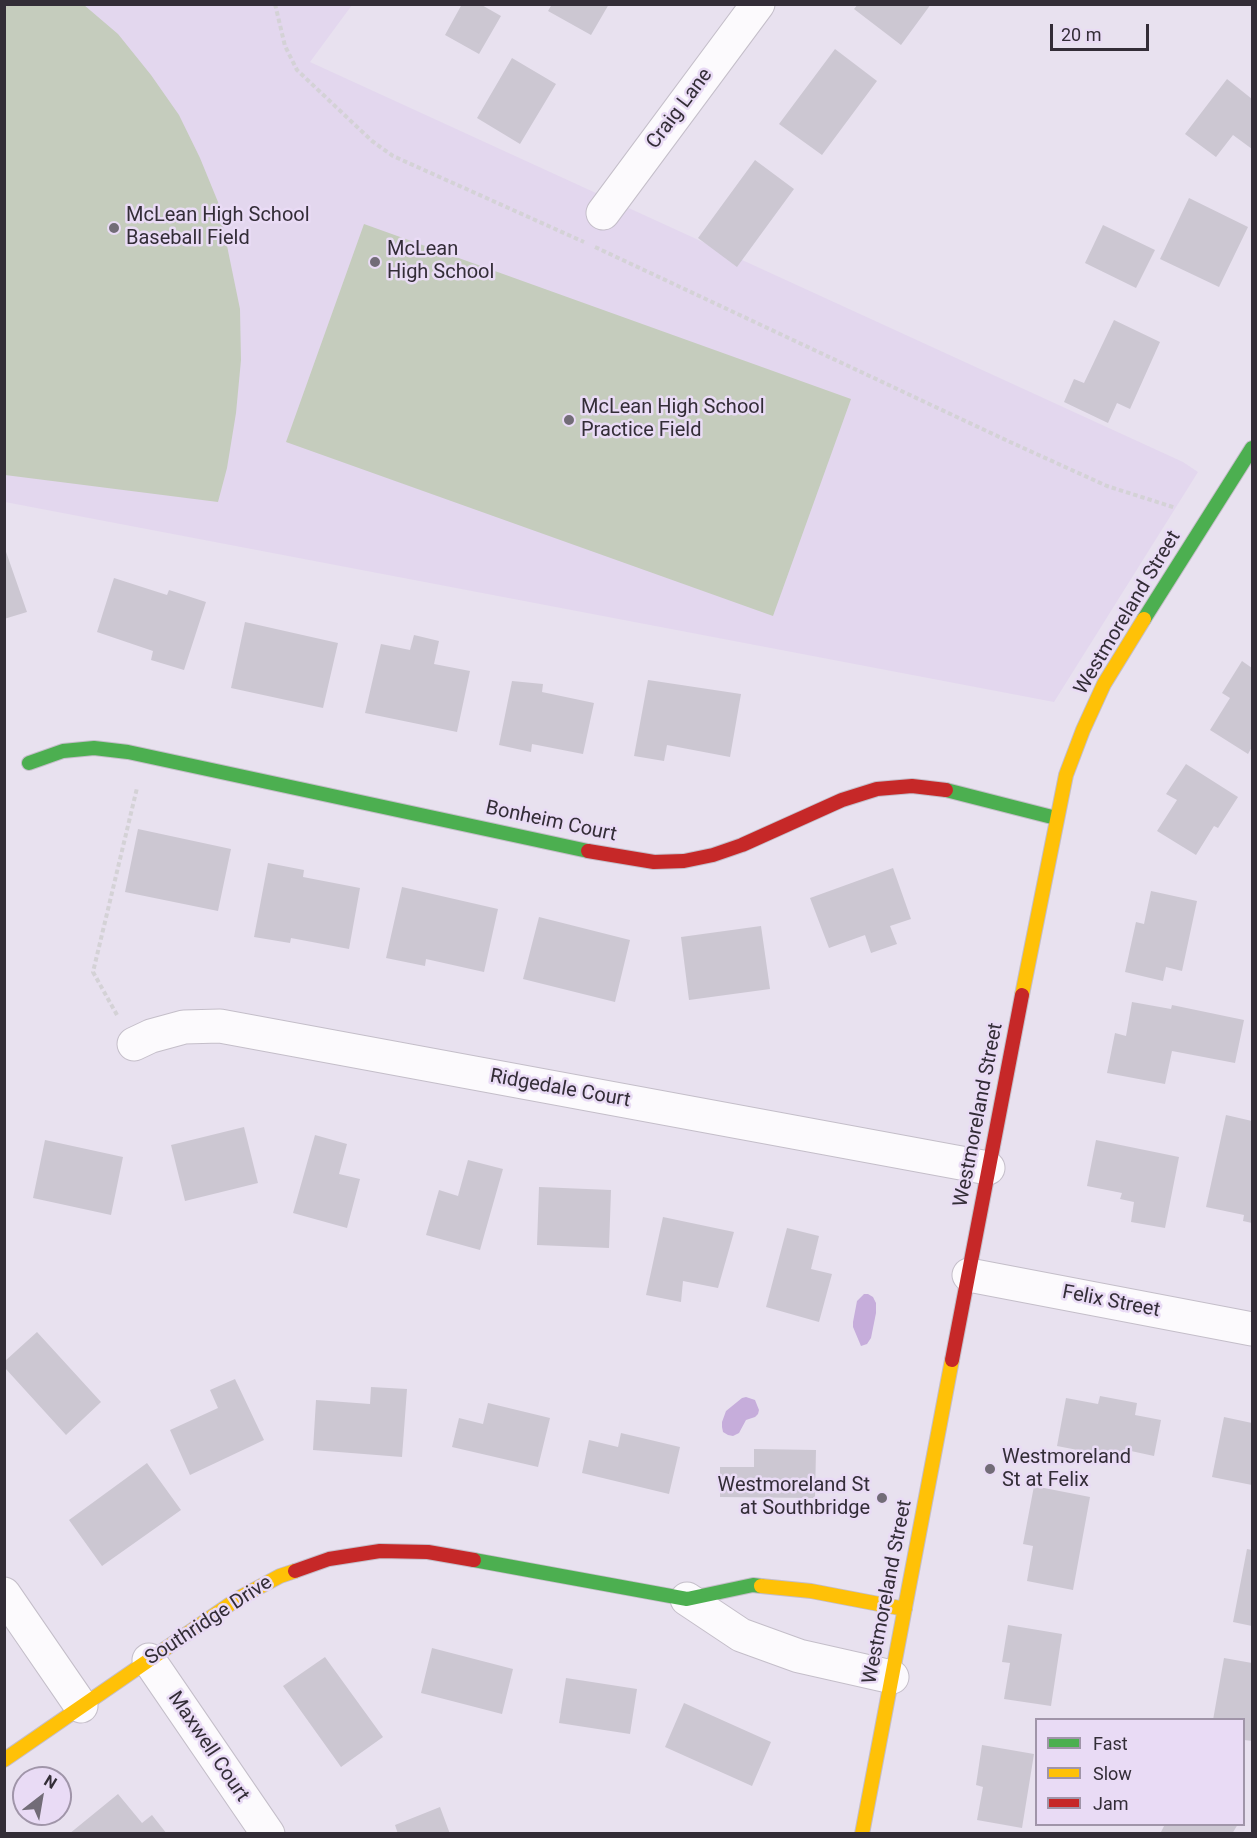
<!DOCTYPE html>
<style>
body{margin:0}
#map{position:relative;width:1257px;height:1838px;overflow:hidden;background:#e8e1ef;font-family:Roboto,sans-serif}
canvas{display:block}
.frame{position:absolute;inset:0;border:6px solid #332d37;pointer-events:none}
.legend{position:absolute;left:1035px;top:1718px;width:210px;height:108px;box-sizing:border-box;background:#e9dbf5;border:2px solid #a095a9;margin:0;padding:8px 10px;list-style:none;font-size:18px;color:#332d37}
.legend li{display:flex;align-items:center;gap:12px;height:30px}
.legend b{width:30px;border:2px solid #a095a9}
.north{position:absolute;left:12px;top:1766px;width:60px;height:60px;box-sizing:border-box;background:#e9dbf5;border:2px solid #a095a9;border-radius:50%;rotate:31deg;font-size:16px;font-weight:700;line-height:24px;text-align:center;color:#332d37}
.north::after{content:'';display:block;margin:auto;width:21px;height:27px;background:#726c77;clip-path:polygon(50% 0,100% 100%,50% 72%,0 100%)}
.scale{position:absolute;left:1050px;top:24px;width:99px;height:27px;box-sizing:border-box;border:3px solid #332d37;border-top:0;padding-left:8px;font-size:18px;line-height:21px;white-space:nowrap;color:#332d37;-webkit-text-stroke:4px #e9dbf5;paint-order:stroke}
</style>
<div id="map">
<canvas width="1257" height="1838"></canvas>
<div class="frame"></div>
<ul class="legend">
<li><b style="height:8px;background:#4caf50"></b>Fast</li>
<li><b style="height:8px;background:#ffc107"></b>Slow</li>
<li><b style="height:8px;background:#c62828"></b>Jam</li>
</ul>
<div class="north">N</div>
<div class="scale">20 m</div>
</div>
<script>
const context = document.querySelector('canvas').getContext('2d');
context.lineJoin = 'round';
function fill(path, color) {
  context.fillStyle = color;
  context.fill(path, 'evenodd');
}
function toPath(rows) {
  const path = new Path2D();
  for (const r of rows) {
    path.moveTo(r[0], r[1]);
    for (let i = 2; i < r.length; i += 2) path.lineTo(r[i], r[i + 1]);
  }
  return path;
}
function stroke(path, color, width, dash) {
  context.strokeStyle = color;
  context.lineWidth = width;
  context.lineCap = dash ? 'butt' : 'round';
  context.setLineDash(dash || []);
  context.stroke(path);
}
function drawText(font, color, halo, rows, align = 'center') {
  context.font = font + ' Roboto,sans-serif';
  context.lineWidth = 5;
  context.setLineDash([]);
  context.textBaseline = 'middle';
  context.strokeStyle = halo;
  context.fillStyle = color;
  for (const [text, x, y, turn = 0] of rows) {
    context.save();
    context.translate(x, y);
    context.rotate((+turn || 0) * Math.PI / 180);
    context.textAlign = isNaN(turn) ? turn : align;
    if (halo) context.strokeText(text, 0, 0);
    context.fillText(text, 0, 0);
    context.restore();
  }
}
fill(toPath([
 [4,5,352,5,310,62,1183,462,1198,472,1054,702,5,502]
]), '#e3d7ee');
fill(toPath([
 [5,4,84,5,118,34,151,75,179,115,200,158,218,202,240,309,241,360,236,413,227,468,218,502,5,475],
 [364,224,851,399,773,616,286,442]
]), '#c5ccbd');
fill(toPath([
 [864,1294,868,1294,873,1297,876,1303,876,1313,871,1338,867,1344,861,1346,853,1327,853,1322,857,1301],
 [746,1397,755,1400,759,1410,758,1414,755,1417,746,1420,739,1433,733,1436,728,1435,723,1432,722,1427,722,1422,726,1411,742,1398]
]), '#c6addb');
fill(toPath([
 [462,4,480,4,501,16,479,54,445,35],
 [552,4,609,4,591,35,548,11],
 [858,4,931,4,901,45,854,9],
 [835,49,877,81,822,155,779,124],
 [512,58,556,84,520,144,477,118],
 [1227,79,1252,99,1252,149,1233,135,1216,157,1185,134],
 [755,160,794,189,737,267,698,238],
 [1189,198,1248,227,1219,287,1160,259],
 [1103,225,1155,250,1136,288,1085,263],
 [1114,320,1160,342,1130,409,1117,403,1108,423,1064,402,1074,379,1084,383],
 [4,546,27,612,4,619],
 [114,578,167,595,169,590,206,602,184,670,151,660,153,651,97,632],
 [245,622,338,643,323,708,231,688],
 [414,635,439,641,434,664,470,671,457,732,365,713,381,644,410,650],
 [1242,661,1252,668,1252,747,1248,754,1210,730,1230,698,1222,693],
 [648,680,741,694,730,757,667,745,664,761,634,756],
 [512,681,543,684,542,692,594,703,583,754,532,744,531,752,499,745],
 [1186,764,1238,797,1218,828,1214,826,1196,855,1157,831,1177,800,1166,794],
 [138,829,231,849,218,911,125,892],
 [268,863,304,870,303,877,360,888,349,949,291,938,290,943,254,937],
 [893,868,911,919,890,926,897,944,871,953,865,935,829,948,810,898],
 [402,887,498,909,484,972,426,959,425,966,386,958],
 [1151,891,1197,901,1182,971,1166,967,1163,981,1125,972,1136,922,1144,924],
 [539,917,630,940,615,1002,523,979],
 [761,926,770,989,689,1000,681,937],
 [1132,1002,1171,1009,1172,1005,1244,1020,1235,1063,1172,1051,1165,1084,1107,1073,1115,1033,1126,1036],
 [1226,1115,1252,1121,1252,1223,1243,1221,1244,1215,1206,1207],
 [244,1127,258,1183,185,1201,171,1145],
 [315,1135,347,1144,339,1174,360,1179,347,1228,293,1213],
 [45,1140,123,1157,111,1215,33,1198],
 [1096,1140,1179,1157,1165,1228,1131,1222,1134,1202,1120,1199,1122,1193,1087,1186],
 [468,1160,503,1169,480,1250,426,1235,439,1190,458,1196],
 [539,1187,611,1190,609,1248,537,1245],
 [663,1217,734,1232,718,1288,683,1281,681,1302,646,1295],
 [787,1228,819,1236,811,1269,832,1274,819,1322,766,1307],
 [37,1332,101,1402,66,1435,5,1368,5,1361],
 [235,1379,264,1440,190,1475,170,1430,218,1408,210,1390],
 [371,1387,407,1389,402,1457,313,1450,316,1400,370,1404],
 [1100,1396,1137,1403,1135,1415,1161,1420,1154,1456,1131,1451,1129,1460,1057,1446,1066,1398,1098,1404],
 [488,1403,550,1418,538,1467,452,1447,459,1418,483,1424],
 [1224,1417,1252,1423,1252,1485,1212,1477],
 [621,1433,680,1447,669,1494,582,1473,589,1440,618,1447],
 [754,1449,816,1450,815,1498,720,1497,720,1467,754,1467],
 [147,1463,181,1510,102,1566,69,1520],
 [1034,1486,1090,1497,1073,1590,1027,1581,1033,1546,1023,1544],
 [1247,1549,1252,1550,1252,1626,1233,1622],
 [1008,1625,1062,1634,1051,1706,1004,1699,1010,1663,1002,1662],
 [432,1648,513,1669,502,1714,421,1693],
 [325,1657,383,1737,341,1767,283,1686],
 [1224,1658,1252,1663,1252,1741,1244,1740,1244,1720,1213,1720],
 [566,1678,637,1689,630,1734,559,1723],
 [684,1703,771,1742,752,1786,665,1747],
 [982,1745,1034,1754,1022,1828,977,1820,983,1787,976,1785],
 [118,1794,142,1823,152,1815,167,1834,69,1834],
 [440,1807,450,1834,398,1834,395,1825],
 [1165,1824,1238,1824,1232,1834,1160,1834]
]), '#ccc7d2');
const street = toPath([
 [603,213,758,4],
 [134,1044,151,1036,184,1027,220,1026,988,1168],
 [969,1275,1252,1329],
 [4,1594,81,1706],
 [687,1599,741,1635,799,1656,892,1677],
 [149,1660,268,1834]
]);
const fast = toPath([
 [1144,619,1252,448],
 [29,763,63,751,94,748,128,752,588,851],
 [946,790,1056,818],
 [474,1560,687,1599,753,1585,761,1586]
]);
const slow = toPath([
 [1022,995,1066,775,1083,730,1104,684,1144,619],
 [761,1586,811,1591,905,1609],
 [4,1760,239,1598,280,1576,295,1571],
 [862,1834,952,1360]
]);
const jam = toPath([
 [588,851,654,862,684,861,713,855,742,845,842,800,877,789,912,786,946,790],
 [952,1360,1022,995],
 [295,1571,329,1559,380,1551,428,1552,474,1560]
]);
stroke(street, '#c4bec9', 35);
stroke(fast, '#c4bec9', 16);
stroke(slow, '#c4bec9', 16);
stroke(jam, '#c4bec9', 16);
stroke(toPath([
 [275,4,285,46,297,70,372,141,393,156,584,242],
 [595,247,1010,442,1107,486,1176,508],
 [117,1015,93,972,137,788]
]), '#d4d2d6', 4, [4.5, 3]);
stroke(street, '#fcfafd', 33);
stroke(fast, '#4caf50', 14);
stroke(slow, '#ffc107', 14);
stroke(jam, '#c62828', 14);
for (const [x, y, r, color] of [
 [114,228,6,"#726c77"],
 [375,262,6,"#726c77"],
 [569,420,6,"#726c77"],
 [990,1469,6,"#726c77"],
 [882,1498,6,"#726c77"]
]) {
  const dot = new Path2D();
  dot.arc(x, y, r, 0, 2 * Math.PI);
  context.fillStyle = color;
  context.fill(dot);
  stroke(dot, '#e9dbf5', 2);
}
drawText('20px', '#332d37', '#e9dbf5', [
 ["Craig Lane",680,109,-53],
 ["Westmoreland Street",1128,613,-59],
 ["Bonheim Court",551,822,12],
 ["Ridgedale Court",560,1089,10],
 ["Westmoreland Street",979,1115,-79],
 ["Felix Street",1111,1302,11],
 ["Westmoreland Street",888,1592,-79],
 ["Southridge Drive",209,1621,-33],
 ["Maxwell Court",208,1747,56]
]);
drawText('20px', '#332d37', '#e9dbf5', [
 ["McLean High School",126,216],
 ["Baseball Field",126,239],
 ["McLean",387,250],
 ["High School",387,273],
 ["McLean High School",581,408],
 ["Practice Field",581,431],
 ["Westmoreland",1002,1458],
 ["St at Felix",1002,1481],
 ["Westmoreland St",870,1486,"right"],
 ["at Southbridge",870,1509,"right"]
], 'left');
</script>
